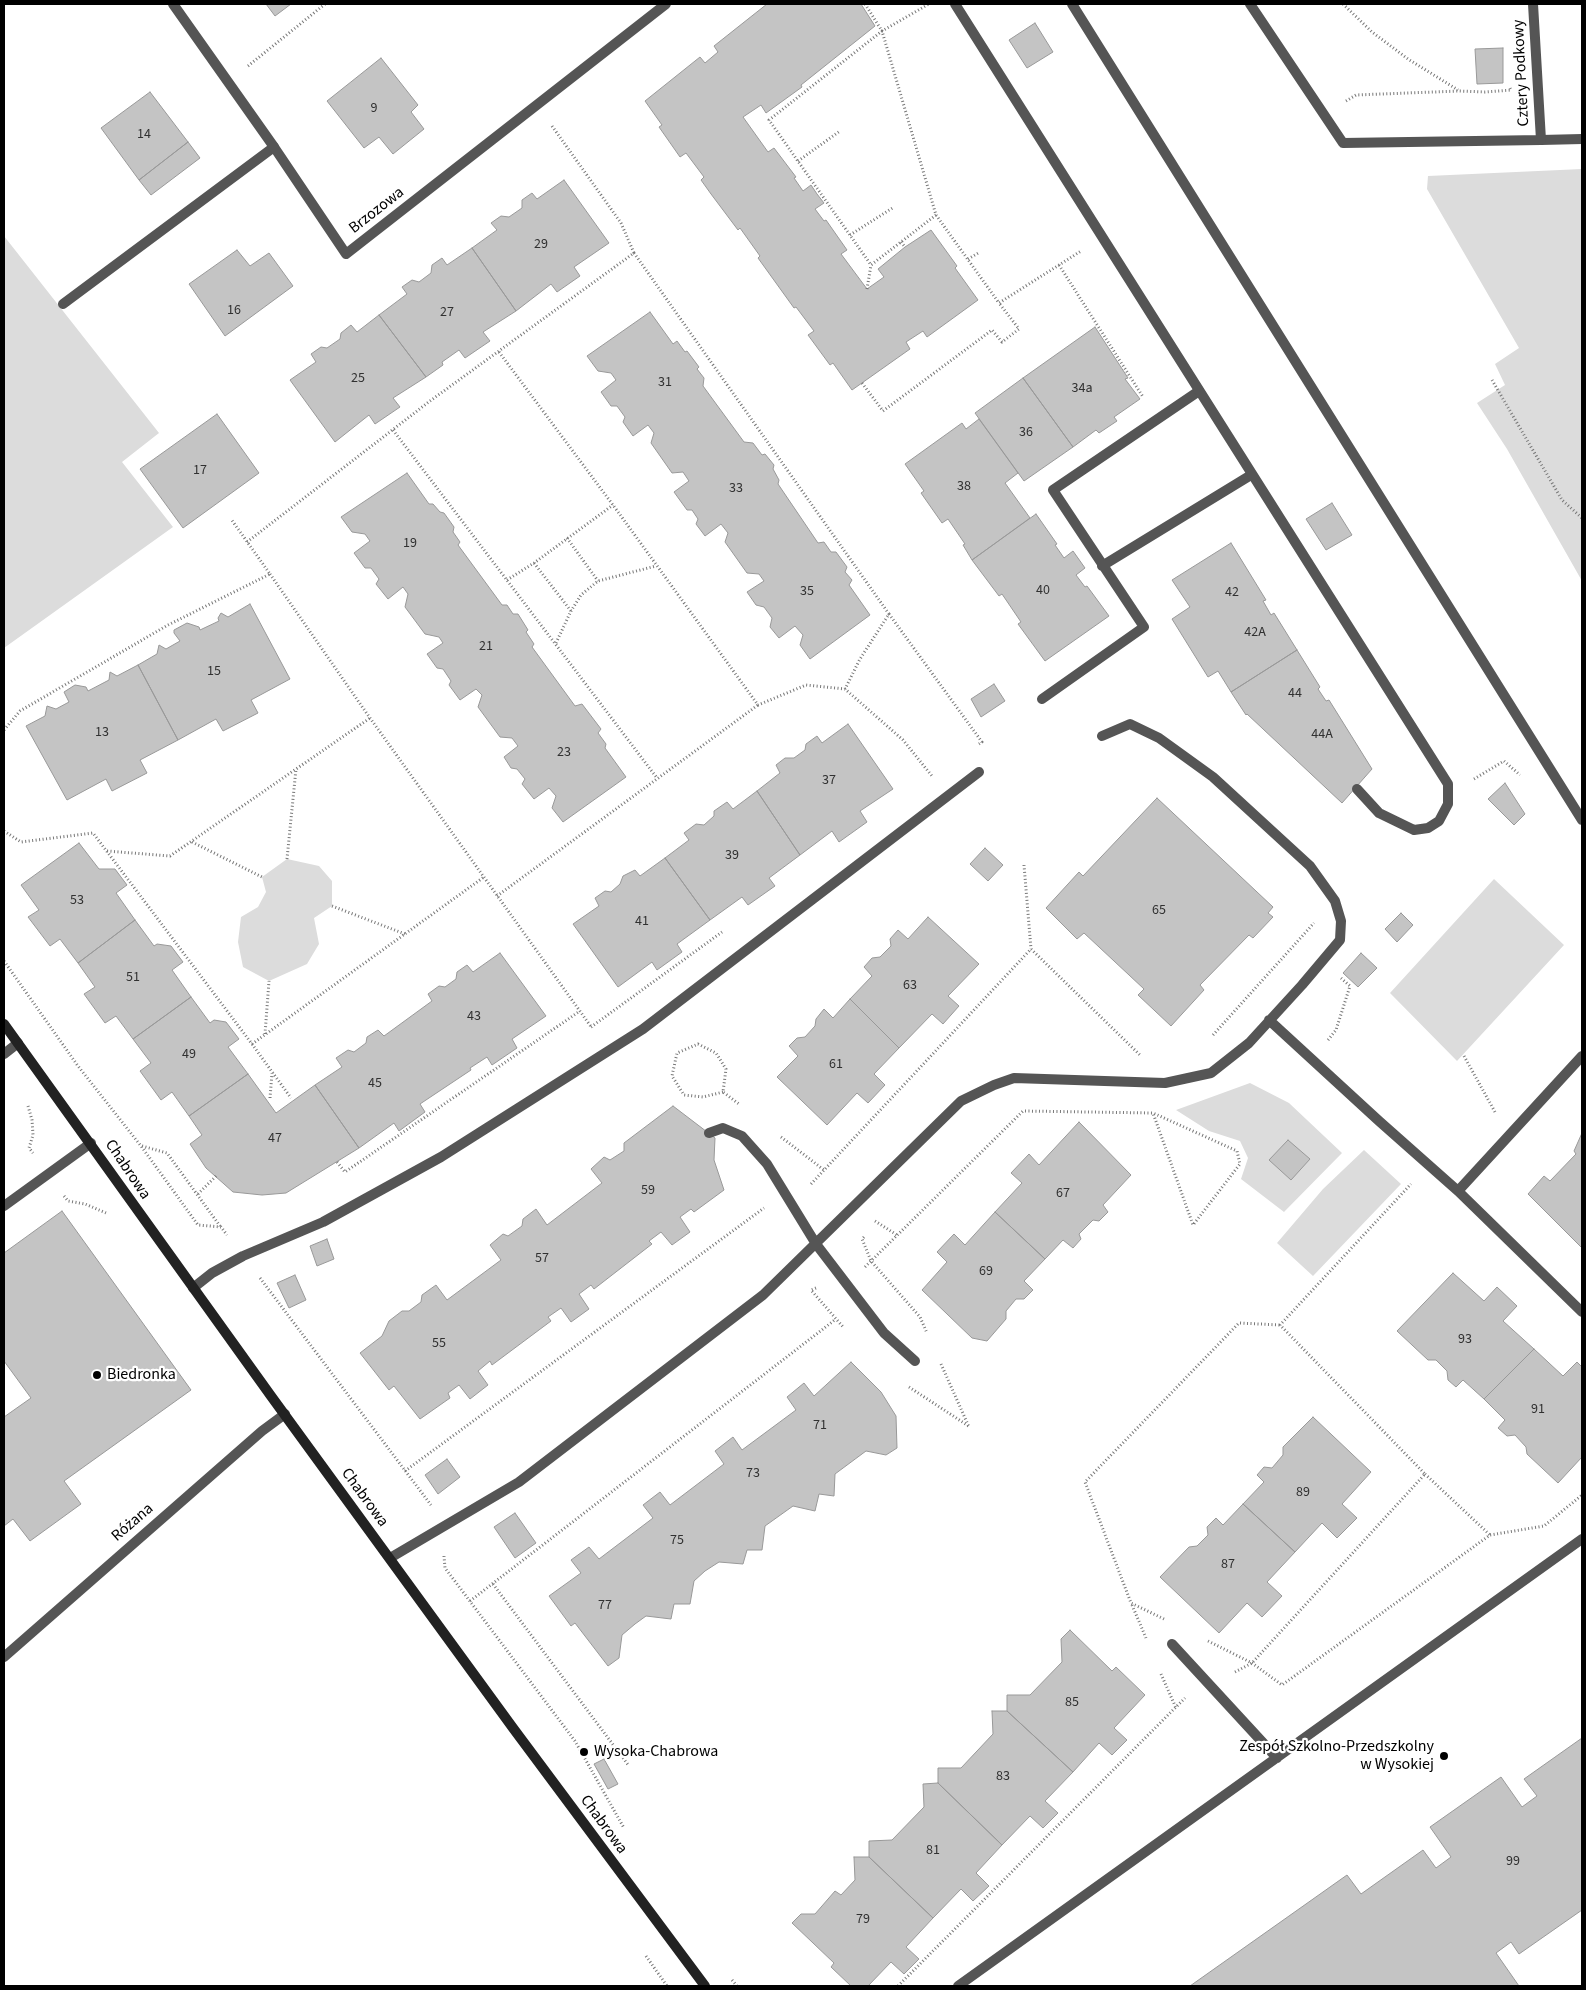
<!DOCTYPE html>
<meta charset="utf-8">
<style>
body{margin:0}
#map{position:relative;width:1586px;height:1990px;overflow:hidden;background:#fff;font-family:"Source Sans 3",sans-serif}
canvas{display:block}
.frame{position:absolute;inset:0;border:5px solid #000;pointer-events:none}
</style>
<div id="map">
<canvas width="1586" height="1990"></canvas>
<div class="frame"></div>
</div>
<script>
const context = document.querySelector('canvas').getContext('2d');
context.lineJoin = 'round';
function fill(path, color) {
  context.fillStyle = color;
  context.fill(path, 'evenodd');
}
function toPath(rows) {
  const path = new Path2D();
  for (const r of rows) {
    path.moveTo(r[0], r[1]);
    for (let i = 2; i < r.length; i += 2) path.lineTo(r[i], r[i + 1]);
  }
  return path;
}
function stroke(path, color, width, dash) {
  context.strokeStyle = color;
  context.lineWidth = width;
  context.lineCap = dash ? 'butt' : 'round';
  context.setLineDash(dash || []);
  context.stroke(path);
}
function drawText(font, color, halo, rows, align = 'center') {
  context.font = font + ' "Source Sans 3",sans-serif';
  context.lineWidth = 4.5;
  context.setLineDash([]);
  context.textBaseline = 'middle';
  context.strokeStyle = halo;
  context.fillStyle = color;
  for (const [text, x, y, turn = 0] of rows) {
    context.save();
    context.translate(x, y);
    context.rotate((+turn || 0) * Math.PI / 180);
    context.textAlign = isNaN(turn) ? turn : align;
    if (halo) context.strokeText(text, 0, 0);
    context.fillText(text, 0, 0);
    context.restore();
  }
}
fill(toPath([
 [1582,169,1582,581,1507,449,1477,403,1505,385,1495,364,1519,348,1427,189,1428,176],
 [4,236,159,433,122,462,173,527,4,648],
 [287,859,319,866,332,881,332,906,314,918,319,944,307,964,269,981,243,967,238,942,241,917,258,907,266,892,262,877],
 [1494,879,1564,945,1457,1061,1390,993],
 [1250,1083,1289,1103,1342,1153,1284,1212,1241,1179,1248,1158,1240,1141,1209,1131,1176,1110],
 [1364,1150,1401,1184,1313,1276,1277,1243,1323,1189]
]), '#dcdcdc');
const building = toPath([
 [266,4,291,4,275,16,266,4],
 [767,4,861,4,875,26,801,85,802,87,766,113,761,105,743,117,768,152,774,148,796,177,794,178,803,191,811,185,817,194,824,203,815,209,824,221,826,220,847,250,841,254,867,289,884,277,878,269,905,247,931,230,957,266,955,268,978,300,927,337,923,331,906,342,910,349,852,390,833,363,830,365,808,335,814,331,796,307,794,308,758,258,760,256,740,228,738,230,711,194,701,180,704,177,686,153,680,157,659,127,662,125,645,101,700,57,705,63,718,52,714,46,767,4],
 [1035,23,1053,52,1027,68,1009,40,1035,23],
 [1503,48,1503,83,1477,84,1475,49,1503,48],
 [381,58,418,105,411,112,424,129,393,154,379,137,364,148,327,101,381,58],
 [150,92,188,142,139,180,101,128,150,92],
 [188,142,200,158,151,195,139,180,188,142],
 [564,180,609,243,574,267,580,276,557,292,551,284,516,311,472,248,497,230,491,223,501,216,509,217,522,208,522,200,532,193,537,199,564,180],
 [472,248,516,311,483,332,490,341,465,358,459,350,442,362,443,365,426,377,379,315,407,294,402,287,412,280,419,282,431,273,432,265,442,258,447,265,472,248],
 [237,250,250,266,269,253,293,286,225,336,189,284,237,250],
 [650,312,673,344,677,341,685,352,687,351,699,367,697,369,704,378,703,386,744,442,753,443,762,455,765,454,774,465,773,469,779,480,778,484,818,543,824,542,831,552,836,552,847,567,845,572,852,580,849,585,870,615,810,659,800,645,803,635,795,626,779,638,770,627,772,618,764,607,756,605,747,592,764,581,759,574,747,573,725,542,728,533,721,524,705,536,696,524,698,519,692,510,687,510,674,492,689,481,683,472,672,473,651,443,654,433,648,425,633,436,623,422,625,417,617,406,611,406,601,392,616,380,611,373,598,371,587,356,650,312],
 [379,315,426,377,393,398,400,407,375,424,369,415,335,442,290,380,316,362,311,354,321,347,327,348,340,339,341,333,351,325,357,332,379,315],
 [1095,327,1128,378,1125,379,1140,399,1114,417,1117,421,1099,433,1096,430,1073,447,1023,378,1095,327],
 [1023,378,1073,447,1024,481,975,413,1023,378],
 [217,414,259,473,183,528,140,469,217,414],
 [979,419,1018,473,1005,483,1030,518,972,560,963,545,965,544,948,519,942,523,921,493,924,491,905,464,962,423,966,429,979,419],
 [407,473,429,504,433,504,440,512,444,513,454,527,453,532,460,542,458,545,502,605,507,605,513,614,518,614,528,630,526,632,534,644,532,647,575,706,582,704,601,729,598,733,606,744,605,748,626,777,563,822,552,808,556,796,549,788,534,799,522,784,525,779,517,769,511,768,504,757,518,746,512,738,500,737,478,707,482,695,476,689,460,700,449,685,451,681,443,669,437,668,427,654,443,643,439,637,425,634,405,607,408,594,403,587,388,599,376,584,379,579,371,568,365,568,354,553,370,541,365,534,352,532,341,517,407,473],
 [1332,503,1352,535,1326,550,1306,519,1332,503],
 [1036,514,1057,544,1055,545,1064,558,1073,551,1085,568,1076,575,1085,587,1087,586,1109,616,1045,661,1018,624,1021,622,1002,594,999,596,972,560,1036,514],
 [1231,543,1266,600,1263,601,1271,615,1274,613,1297,650,1231,692,1218,671,1208,677,1172,619,1190,607,1172,580,1231,543],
 [250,604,290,679,251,700,258,713,223,731,216,719,178,740,138,665,157,654,159,645,166,649,180,641,174,633,174,630,187,623,199,627,200,630,219,621,218,618,221,613,228,617,250,604],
 [1297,650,1320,687,1318,689,1326,701,1329,700,1372,769,1342,803,1247,714,1246,715,1231,692,1297,650],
 [138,665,178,740,140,760,147,773,112,791,106,779,67,800,26,726,45,716,47,706,56,709,69,702,64,692,75,685,86,687,88,691,109,680,110,672,117,676,138,665],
 [994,684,1005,701,981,717,971,699,994,684],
 [848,724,893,789,860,811,867,822,839,842,832,831,800,855,757,791,780,773,776,765,785,758,794,758,805,750,806,744,817,736,822,743,848,724],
 [1505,783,1525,814,1514,825,1488,799,1505,783],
 [757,791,800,855,769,878,775,886,748,905,742,897,710,920,665,858,689,840,684,833,696,824,704,825,714,816,714,811,727,802,733,809,757,791],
 [1157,798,1273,907,1268,913,1273,917,1253,938,1249,935,1200,985,1204,990,1171,1026,1138,995,1144,989,1084,933,1077,939,1046,908,1079,872,1083,876,1157,798],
 [79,843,99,869,115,869,127,885,116,893,135,920,78,963,60,939,50,946,28,917,39,910,21,885,79,843],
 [985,848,1003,865,988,881,970,864,985,848],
 [665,858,710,920,677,944,682,952,657,970,652,962,618,987,573,924,599,906,595,898,605,891,611,892,620,884,623,876,635,870,640,876,665,858],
 [1401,913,1413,925,1397,942,1385,929,1401,913],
 [928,917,979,964,948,996,959,1006,943,1024,932,1014,899,1048,850,999,872,976,864,967,872,958,880,957,891,946,890,939,898,930,908,939,928,917],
 [135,920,154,946,157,944,171,946,183,962,172,970,191,997,133,1039,116,1016,105,1023,84,994,95,987,78,963,135,920],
 [500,953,546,1016,512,1039,517,1048,492,1065,487,1057,470,1068,471,1070,420,1104,425,1112,399,1131,394,1123,359,1148,315,1085,342,1067,336,1058,348,1050,354,1052,366,1043,367,1037,378,1030,384,1036,432,1001,428,994,439,986,445,987,456,979,457,972,467,965,473,972,500,953],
 [1361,953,1377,968,1358,987,1343,973,1361,953],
 [191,997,210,1023,214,1020,226,1022,239,1039,228,1047,248,1074,189,1116,172,1092,161,1100,140,1071,151,1063,133,1039,191,997],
 [850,999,899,1048,874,1074,885,1085,868,1103,857,1093,827,1125,777,1077,798,1056,789,1046,797,1038,805,1037,815,1026,816,1019,824,1009,833,1018,850,999],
 [248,1074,276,1113,315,1085,359,1148,286,1193,262,1195,233,1192,206,1168,190,1144,202,1135,189,1116,248,1074],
 [673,1106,715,1138,714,1160,724,1190,694,1212,691,1209,680,1217,690,1232,672,1245,661,1232,649,1241,652,1244,594,1289,591,1285,579,1294,589,1309,571,1322,561,1308,548,1317,551,1321,492,1365,490,1361,478,1371,488,1385,470,1399,459,1385,448,1393,450,1398,420,1419,394,1386,389,1390,360,1353,382,1336,389,1321,402,1311,409,1311,421,1302,422,1295,436,1285,447,1300,501,1260,490,1245,503,1234,508,1236,522,1226,523,1219,536,1209,547,1225,602,1183,591,1169,604,1157,610,1160,624,1151,624,1143,673,1106],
 [1079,1122,1131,1175,1103,1205,1108,1212,1099,1221,1093,1220,1079,1234,1081,1239,1073,1248,1063,1240,1045,1259,995,1212,1022,1183,1011,1173,1029,1154,1039,1165,1079,1122],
 [1582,1133,1582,1248,1528,1194,1544,1176,1550,1181,1576,1154,1574,1151,1582,1133],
 [1288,1140,1310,1159,1291,1180,1269,1160,1288,1140],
 [62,1211,191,1390,64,1481,81,1504,30,1541,13,1519,4,1526,4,1417,31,1398,4,1361,4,1253,62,1211],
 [995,1212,1045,1259,1024,1281,1033,1290,1024,1299,1016,1299,1006,1311,1006,1319,987,1341,972,1338,922,1290,947,1262,937,1252,954,1234,965,1245,995,1212],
 [327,1239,334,1259,317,1266,310,1246,327,1239],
 [1453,1273,1484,1301,1497,1287,1517,1306,1503,1321,1534,1349,1484,1399,1463,1380,1456,1387,1448,1380,1447,1371,1436,1360,1428,1360,1397,1331,1453,1273],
 [295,1275,306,1300,289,1308,277,1283,295,1275],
 [1534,1349,1563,1376,1577,1362,1582,1367,1582,1457,1558,1483,1527,1454,1526,1447,1515,1435,1507,1436,1498,1428,1505,1420,1484,1399,1534,1349],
 [851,1362,881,1392,896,1416,897,1448,886,1455,866,1451,835,1474,834,1496,819,1494,815,1511,793,1506,765,1526,762,1550,747,1550,743,1564,719,1562,705,1571,694,1581,690,1604,674,1604,671,1619,646,1616,635,1624,622,1635,619,1658,608,1666,575,1623,571,1626,549,1596,581,1573,571,1560,589,1547,599,1559,653,1518,643,1505,660,1492,670,1505,724,1464,715,1451,733,1437,742,1450,796,1410,787,1397,804,1383,814,1396,851,1362],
 [1313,1417,1371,1472,1342,1504,1357,1518,1337,1538,1322,1523,1295,1552,1243,1504,1264,1482,1257,1475,1264,1467,1272,1468,1283,1455,1283,1447,1313,1417],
 [447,1459,460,1477,438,1494,425,1475,447,1459],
 [1243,1504,1295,1552,1267,1582,1282,1596,1262,1617,1247,1603,1219,1633,1160,1577,1189,1547,1197,1546,1208,1535,1207,1527,1216,1518,1223,1525,1243,1504],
 [515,1513,536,1543,515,1558,494,1527,515,1513],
 [1070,1630,1112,1671,1116,1667,1145,1695,1114,1728,1127,1740,1112,1755,1099,1743,1073,1772,1007,1711,1007,1695,1030,1695,1062,1662,1061,1639,1070,1630],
 [992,1711,1007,1711,1073,1772,1045,1801,1058,1813,1043,1828,1030,1816,1002,1845,938,1783,938,1768,961,1768,993,1734,992,1711],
 [1582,1738,1582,1910,1519,1954,1511,1942,1496,1953,1519,1986,1190,1986,1347,1875,1361,1894,1423,1850,1436,1868,1451,1857,1430,1827,1501,1777,1522,1807,1537,1796,1524,1779,1582,1738],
 [604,1759,618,1784,608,1789,594,1764,604,1759],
 [938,1783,1002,1845,976,1873,989,1886,973,1901,961,1889,933,1918,869,1857,869,1841,892,1840,924,1807,923,1784,938,1783],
 [854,1857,869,1857,933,1918,906,1947,919,1959,904,1974,891,1962,868,1986,851,1986,831,1967,834,1963,792,1923,801,1914,815,1914,835,1891,841,1895,855,1880,854,1857]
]);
fill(building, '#c4c4c4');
stroke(building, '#999', 1);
stroke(toPath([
 [865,4,882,31,929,4],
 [1343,4,1372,32,1408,59,1458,90],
 [248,66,325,4],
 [1346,101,1356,95,1459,91,1485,92,1511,90,1510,88],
 [552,126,621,223,634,253],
 [798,161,840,131],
 [936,215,871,265,769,120,882,31,936,215,999,303,1081,251],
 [850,235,894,207],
 [901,242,905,247],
 [968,259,980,252],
 [1059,265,1143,397],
 [867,289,871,265],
 [499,352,613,505,758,705,806,685,845,689,903,740,932,776],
 [1492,380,1562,500,1582,518],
 [862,383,883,411,992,330,1002,342,1019,329,999,303],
 [393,430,657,778],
 [567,538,598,581],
 [247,542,430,401,634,253,889,614,860,659,845,689],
 [534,563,571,611],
 [270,574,370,718,592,1028],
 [507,580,534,563,613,505],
 [889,614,982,742,979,744],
 [556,643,571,611,581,595,598,581,656,566],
 [4,730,20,711,168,625,270,574,231,519],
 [1474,779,1504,761,1520,775],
 [4,831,21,842,93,833,252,1044,484,877],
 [192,842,262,877],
 [107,851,170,856,370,718],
 [287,859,296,769],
 [1024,865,1031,949],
 [497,896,758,705],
 [332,906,405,934],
 [4,961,78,1066,141,1146,198,1225,221,1227,227,1235],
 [591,1027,722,932],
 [265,1034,269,981],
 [1213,1035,1314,923],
 [1328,1040,1336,1030,1350,986,1341,978],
 [252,1044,291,1098],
 [1464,1056,1495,1112],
 [723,1092,703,1097,684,1095,672,1076,677,1053,698,1044,716,1053,726,1069,723,1092,739,1104],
 [270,1098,272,1073],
 [28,1106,32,1120,33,1135,29,1148,33,1153],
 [781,1137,824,1170],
 [142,1146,167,1153,220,1226],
 [337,1162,345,1172,580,1011],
 [811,1184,1031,949,1140,1055],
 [198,1194,216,1176],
 [64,1196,68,1201,85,1204,106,1213],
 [875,1221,897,1235],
 [864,1237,862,1239,871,1261,920,1317,927,1333],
 [865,1267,1023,1111,1153,1113,1237,1151,1240,1164,1193,1225,1153,1113],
 [260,1278,431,1505],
 [816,1288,811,1290,844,1328],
 [941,1364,969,1427],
 [909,1387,970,1427],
 [405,1471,764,1208],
 [1425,1474,1490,1535],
 [444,1556,445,1568,575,1741,624,1828],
 [493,1584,629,1766],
 [470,1601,836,1319],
 [1132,1605,1146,1638],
 [1164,1619,1131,1603,1085,1482,1239,1323,1280,1325],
 [1208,1641,1252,1663,1282,1685,1490,1535,1544,1526,1582,1495],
 [1235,1672,1252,1663,1425,1474,1280,1325,1411,1184],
 [1161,1674,1176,1708],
 [646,1956,667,1986],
 [732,1980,737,1986],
 [898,1986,1185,1698]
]), '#777', 3, [1, 2.5]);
stroke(toPath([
 [1072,4,1582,820],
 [1541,140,1582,139],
 [63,304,274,147],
 [1102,566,1251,475],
 [1042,699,1144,627,1053,490,1199,391],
 [1269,1020,1379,1121,1458,1191,1582,1312],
 [4,1054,18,1043],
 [709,1133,723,1128,742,1136,767,1164,816,1244,884,1333,915,1361],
 [1458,1191,1582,1056],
 [4,1206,91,1143],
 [193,1288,212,1273,243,1256,323,1222,441,1157,643,1029,979,772],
 [390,1558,519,1482,763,1295,961,1101,994,1085,1014,1078,1165,1083,1211,1073,1249,1043,1302,985,1340,940,1341,921,1335,901,1310,866,1213,777,1159,738,1130,724,1102,736],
 [1172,1644,1277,1758],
 [958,1986,1582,1539]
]), '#555', 10);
stroke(toPath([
 [173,4,274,147,346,254,666,4],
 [955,4,1448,784,1448,804,1439,821,1428,828,1414,830,1379,813,1357,789],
 [1250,4,1343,143,1541,140,1533,4],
 [4,1657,262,1431,285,1414]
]), '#555', 10);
stroke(toPath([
 [4,1024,271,1396,513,1728,705,1986]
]), '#222', 10);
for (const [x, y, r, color] of [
 [97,1375,5,"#000"],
 [584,1752,5,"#000"],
 [1444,1756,5,"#000"]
]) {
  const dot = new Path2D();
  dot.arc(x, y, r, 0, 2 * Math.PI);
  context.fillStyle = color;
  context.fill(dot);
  stroke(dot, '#fff', 2);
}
drawText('14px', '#313131', null, [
 ["9",374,109],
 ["14",144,135],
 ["29",541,245],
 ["16",234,311],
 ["27",447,313],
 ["25",358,379],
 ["31",665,383],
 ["34a",1082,389],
 ["36",1026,433],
 ["17",200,471],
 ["38",964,487],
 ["33",736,489],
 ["19",410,544],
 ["40",1043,591],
 ["35",807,592],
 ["42",1232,593],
 ["42A",1255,633],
 ["21",486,647],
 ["15",214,672],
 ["44",1295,694],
 ["13",102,733],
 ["44A",1322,735],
 ["23",564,753],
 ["37",829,781],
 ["39",732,856],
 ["53",77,901],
 ["65",1159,911],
 ["41",642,922],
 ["51",133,978],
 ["63",910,986],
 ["43",474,1017],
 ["49",189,1055],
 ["61",836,1065],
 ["45",375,1084],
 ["47",275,1139],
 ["59",648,1191],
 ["67",1063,1194],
 ["57",542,1259],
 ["69",986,1272],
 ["93",1465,1340],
 ["55",439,1344],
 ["91",1538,1410],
 ["71",820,1426],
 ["73",753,1474],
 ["89",1303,1493],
 ["75",677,1541],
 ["87",1228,1565],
 ["77",605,1606],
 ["85",1072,1703],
 ["83",1003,1777],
 ["81",933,1851],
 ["99",1513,1862],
 ["79",863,1920]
]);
drawText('16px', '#000', '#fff', [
 ["Cztery Podkowy",1522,73,-93],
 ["Brzozowa",377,211,-38],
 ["Chabrowa",127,1170,56],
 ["Chabrowa",364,1498,54],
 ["Różana",133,1523,-41],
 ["Chabrowa",603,1825,54]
]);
drawText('16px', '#000', '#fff', [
 ["Biedronka",107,1375],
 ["Zespół Szkolno-Przedszkolny",1434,1747,"right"],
 ["w Wysokiej",1434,1765,"right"],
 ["Wysoka-Chabrowa",594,1752]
], 'left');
</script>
